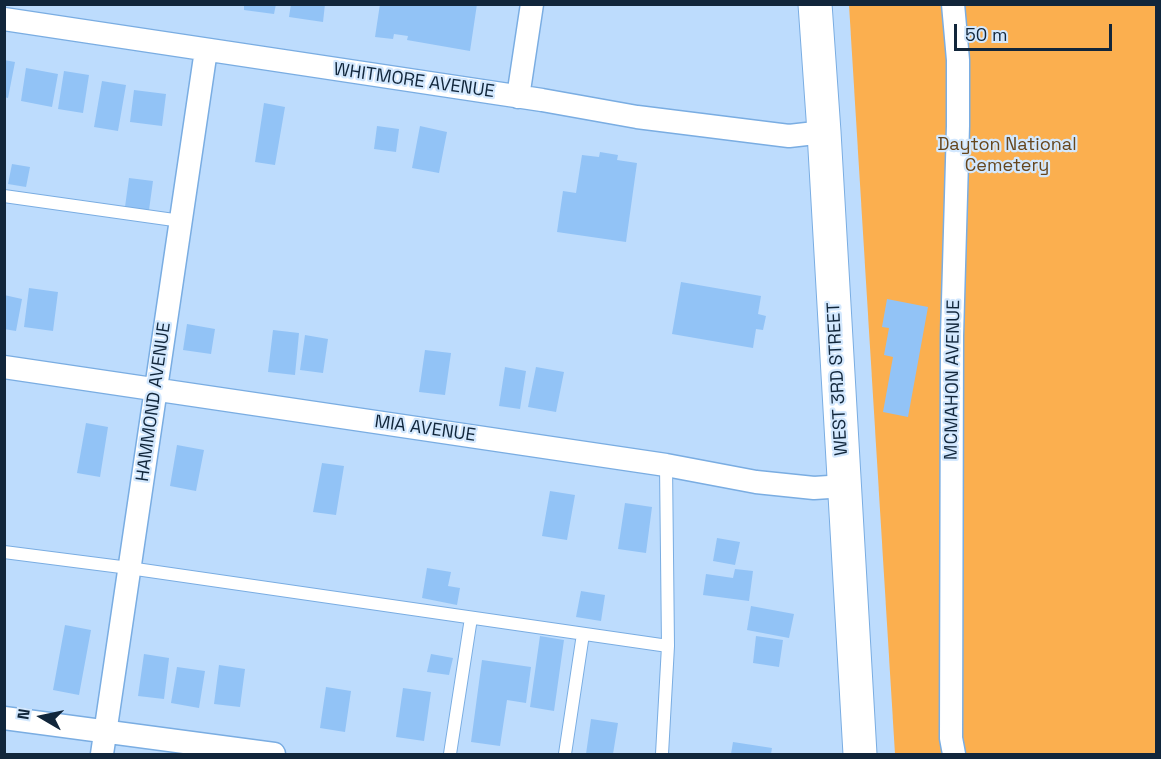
<!DOCTYPE html>
<style>
body{margin:0}
#map{position:relative;width:1161px;height:759px;overflow:hidden;background:#bddcfd;font-family:"Space Grotesk",sans-serif}
canvas{display:block}
.frame{position:absolute;inset:0;border:6px solid #11263b;pointer-events:none}
.north{position:absolute;left:12px;top:687px;width:60px;height:60px;-webkit-text-stroke:4px #d3e8fe;paint-order:stroke;rotate:279deg;font-size:16px;font-weight:700;line-height:24px;text-align:center;color:#11263b}
.north::after{content:'';display:block;margin:auto;width:21px;height:27px;background:#11263b;clip-path:polygon(50% 0,100% 100%,50% 72%,0 100%)}
.scale{position:absolute;left:954px;top:24px;width:158px;height:27px;box-sizing:border-box;border:3px solid #11263b;border-top:0;padding-left:8px;font-size:18px;line-height:21px;white-space:nowrap;color:#11263b;-webkit-text-stroke:4px #d3e8fe;paint-order:stroke}
</style>
<div id="map">
<canvas width="1161" height="759"></canvas>
<div class="frame"></div>
<div class="north">N</div>
<div class="scale">50 m</div>
</div>
<script>
const context = document.querySelector('canvas').getContext('2d');
context.lineJoin = 'round';
function fill(path, color) {
  context.fillStyle = color;
  context.fill(path, 'evenodd');
}
function toPath(rows) {
  const path = new Path2D();
  for (const r of rows) {
    path.moveTo(r[0], r[1]);
    for (let i = 2; i < r.length; i += 2) path.lineTo(r[i], r[i + 1]);
  }
  return path;
}
function stroke(path, color, width, dash) {
  context.strokeStyle = color;
  context.lineWidth = width;
  context.lineCap = dash ? 'butt' : 'round';
  context.setLineDash(dash || []);
  context.stroke(path);
}
function drawText(font, color, halo, rows, align = 'center') {
  context.font = font + ' "Space Grotesk",sans-serif';
  context.lineWidth = 4.5;
  context.setLineDash([]);
  context.textBaseline = 'middle';
  context.strokeStyle = halo;
  context.fillStyle = color;
  for (const [text, x, y, turn = 0] of rows) {
    context.save();
    context.translate(x, y);
    context.rotate((+turn || 0) * Math.PI / 180);
    context.textAlign = isNaN(turn) ? turn : align;
    if (halo) context.strokeText(text, 0, 0);
    context.fillText(text, 0, 0);
    context.restore();
  }
}
fill(toPath([
 [849,5,1156,5,1156,754,895,754]
]), '#fbaf4f');
fill(toPath([
 [244,4,276,4,274,14,244,10],
 [291,4,325,4,323,22,289,17],
 [380,4,477,4,470,51,407,40,408,36,394,34,393,39,375,37],
 [4,60,15,62,8,98,4,97],
 [26,68,58,74,52,107,21,101],
 [64,71,89,75,83,113,58,109],
 [102,81,126,85,118,131,94,127],
 [134,90,166,94,162,126,130,122],
 [264,103,285,107,275,165,255,162],
 [377,126,399,129,396,152,374,149],
 [420,126,447,132,439,173,412,168],
 [600,152,618,155,617,160,637,163,626,242,557,232,563,191,576,193,582,155,599,157],
 [12,164,30,167,26,187,8,184],
 [129,178,153,181,149,210,125,207],
 [681,282,761,296,758,314,766,316,763,330,756,329,753,348,672,334],
 [29,288,58,292,53,331,24,327],
 [4,295,22,299,16,331,4,329],
 [887,299,928,307,908,417,883,412,893,357,884,355,889,328,882,327],
 [187,324,215,329,211,354,183,350],
 [273,330,299,333,295,375,268,372],
 [305,335,328,339,323,373,300,370],
 [425,350,451,353,445,395,419,392],
 [505,367,526,371,520,409,499,406],
 [536,367,564,372,556,412,528,407],
 [86,423,108,427,100,477,77,473],
 [177,445,204,450,196,491,170,486],
 [322,463,344,466,336,515,313,512],
 [550,491,575,495,567,540,542,536],
 [625,503,652,507,646,553,618,549],
 [717,538,740,542,735,565,713,561],
 [427,568,451,572,448,586,460,588,457,605,422,598],
 [735,569,753,571,749,601,703,595,706,574,733,578],
 [581,591,605,595,601,621,576,617],
 [751,606,794,614,789,638,747,630],
 [65,625,91,630,79,695,53,690],
 [540,636,564,640,554,711,530,707],
 [756,636,783,640,779,667,753,663],
 [144,654,169,658,164,699,138,696],
 [431,654,453,658,449,675,427,672],
 [482,660,531,667,526,703,507,700,500,746,471,742],
 [219,665,245,669,240,707,214,704],
 [177,667,205,671,199,708,171,703],
 [326,687,351,691,345,732,320,728],
 [403,688,431,692,424,741,396,737],
 [591,719,618,723,613,754,586,754],
 [733,742,772,748,771,754,731,754]
]), '#92c3f6');
const lane = toPath([
 [4,196,181,221],
 [4,552,129,568,668,646],
 [450,754,471,618],
 [565,754,583,634],
 [662,754,668,646,666,465]
]);
const street = toPath([
 [953,4,958,60,958,126,952,336,951,738,954,754],
 [4,19,542,100,637,117,789,136,824,132],
 [518,97,532,4],
 [4,367,666,465,756,482,814,488,845,486],
 [4,718,274,754],
 [102,754,206,50]
]);
const primary = toPath([
 [815,4,824,132,860,754]
]);
stroke(lane, '#7aade2', 14);
stroke(street, '#7aade2', 25);
stroke(primary, '#7aade2', 35);
stroke(lane, '#fff', 12);
stroke(street, '#fff', 22);
stroke(primary, '#fff', 33);
drawText('18px', '#11263b', '#d3e8fe', [
 ["WHITMORE AVENUE",414,81,8],
 ["WEST 3RD STREET",838,379,-93],
 ["MCMAHON AVENUE",953,380,-89],
 ["HAMMOND AVENUE",154,402,-82],
 ["MIA AVENUE",425,429,8]
]);
drawText('18px', '#66461d', '#d3e8fe', [
 ["Dayton National",1007,145],
 ["Cemetery",1007,166]
]);
</script>
